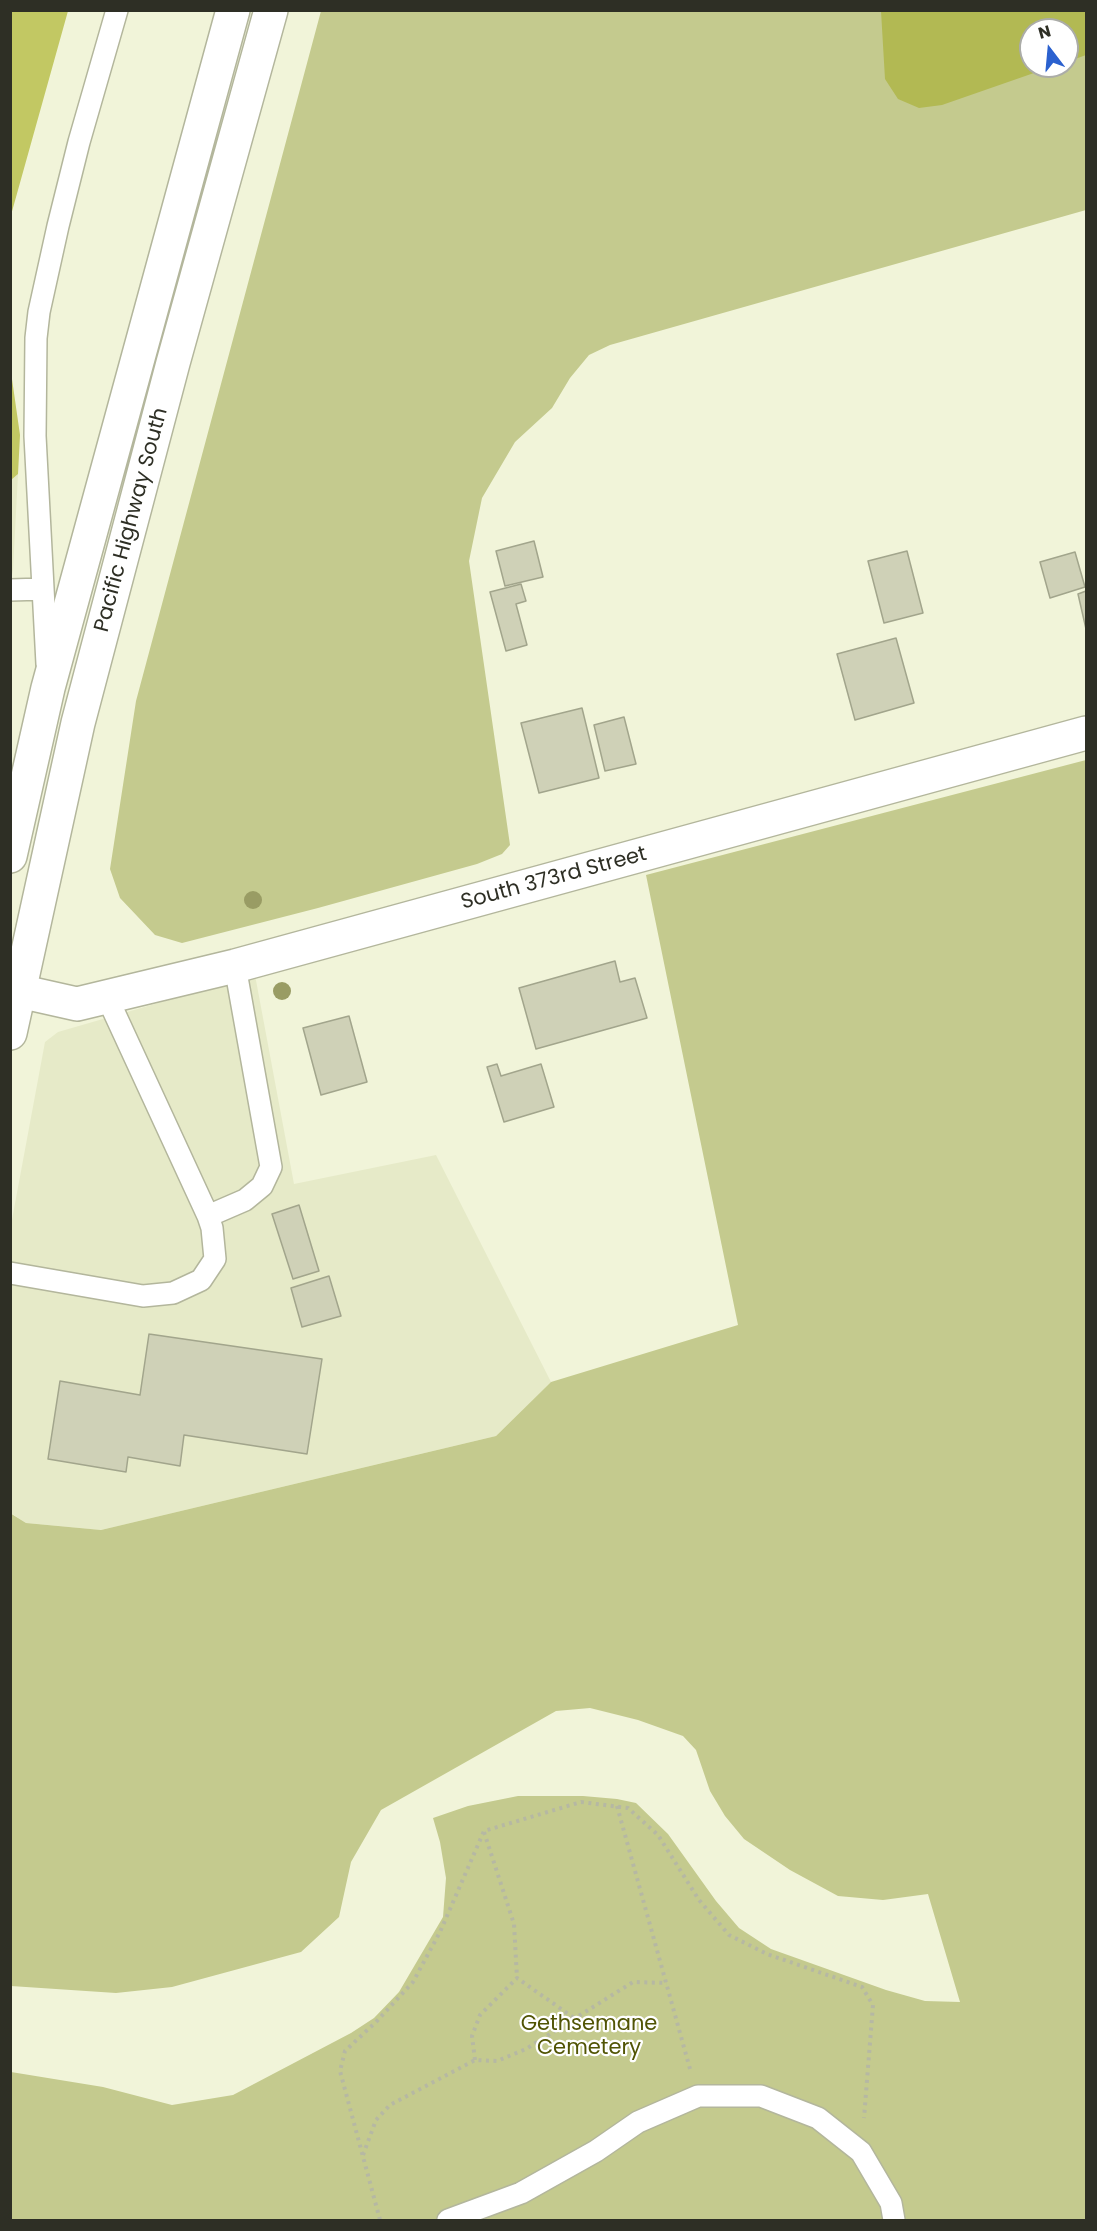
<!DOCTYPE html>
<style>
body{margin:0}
#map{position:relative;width:1097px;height:2231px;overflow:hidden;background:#f1f4d9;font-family:Poppins,sans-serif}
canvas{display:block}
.frame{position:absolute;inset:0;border:12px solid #2e2f25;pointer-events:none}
.north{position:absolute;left:1019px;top:18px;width:60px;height:60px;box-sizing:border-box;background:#fff;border:2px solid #abaca8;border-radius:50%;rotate:344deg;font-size:16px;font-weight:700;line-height:24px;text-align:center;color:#2e2f25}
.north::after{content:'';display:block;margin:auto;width:21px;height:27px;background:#2b61cf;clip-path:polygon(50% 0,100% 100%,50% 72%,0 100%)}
</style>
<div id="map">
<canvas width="1097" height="2231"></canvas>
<div class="frame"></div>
<div class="north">N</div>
</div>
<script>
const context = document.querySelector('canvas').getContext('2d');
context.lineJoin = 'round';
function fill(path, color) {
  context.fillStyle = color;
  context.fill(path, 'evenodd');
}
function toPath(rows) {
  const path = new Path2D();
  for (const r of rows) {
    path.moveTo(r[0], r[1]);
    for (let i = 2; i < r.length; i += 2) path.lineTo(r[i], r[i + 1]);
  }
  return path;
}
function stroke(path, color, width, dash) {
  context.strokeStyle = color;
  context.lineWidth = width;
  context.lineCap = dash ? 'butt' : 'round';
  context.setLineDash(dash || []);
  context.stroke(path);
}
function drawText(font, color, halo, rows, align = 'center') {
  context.font = font + ' Poppins,sans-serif';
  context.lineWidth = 4.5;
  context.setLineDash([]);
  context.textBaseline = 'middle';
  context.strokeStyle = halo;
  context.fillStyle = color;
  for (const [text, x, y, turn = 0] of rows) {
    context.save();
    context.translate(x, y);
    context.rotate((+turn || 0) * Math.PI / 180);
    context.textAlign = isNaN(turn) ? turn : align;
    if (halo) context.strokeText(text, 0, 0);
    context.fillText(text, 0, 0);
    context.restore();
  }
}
fill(toPath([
 [18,474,13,570,11,581,11,480],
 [255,975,294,1184,436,1155,551,1382,496,1436,101,1530,26,1523,11,1513,11,1225,45,1042,58,1032]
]), '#e6eac8');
fill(toPath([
 [321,11,1086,11,1086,210,610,345,589,355,570,378,552,408,515,442,482,498,469,561,510,845,502,854,477,864,318,908,182,943,155,935,120,898,110,869,136,701],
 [1031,30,1067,30,1067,66,1031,66],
 [1086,760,1086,2220,11,2220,11,2072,103,2087,172,2105,233,2095,351,2033,374,2018,399,1992,443,1917,446,1878,440,1842,433,1818,468,1806,518,1796,583,1796,617,1799,636,1803,668,1834,716,1901,739,1928,771,1949,886,1990,925,2001,960,2002,928,1894,883,1900,838,1896,790,1870,744,1839,725,1816,710,1791,696,1750,683,1736,638,1720,590,1708,556,1711,381,1810,351,1862,339,1917,301,1952,172,1987,116,1993,11,1986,10,1513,26,1523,101,1530,496,1436,551,1382,738,1325,646,875]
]), '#c4ca8e');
fill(toPath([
 [11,10,68,11,11,215,10,11],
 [11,372,20,435,18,474,11,480]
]), '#c2c863');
fill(toPath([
 [881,11,1086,11,1086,55,1067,62,1067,30,1031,30,1031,66,1054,66,942,105,919,108,898,99,885,79]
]), '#b2b953');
const building = toPath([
 [534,541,543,577,505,586,496,551,534,541],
 [907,551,923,613,884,623,868,561,907,551],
 [1075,552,1085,587,1050,598,1040,562,1075,552],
 [521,584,526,601,516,604,527,645,506,651,490,592,521,584],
 [1086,591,1086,629,1078,594,1086,591],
 [896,638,914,703,855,720,837,654,896,638],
 [582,708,599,778,539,793,521,723,582,708],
 [624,717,636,764,605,771,594,725,624,717],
 [615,961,620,982,635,978,647,1018,536,1049,519,988,615,961],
 [349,1016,367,1082,321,1095,303,1028,349,1016],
 [497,1064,501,1076,541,1064,554,1107,504,1122,487,1067,497,1064],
 [299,1205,319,1271,293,1279,272,1214,299,1205],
 [329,1276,341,1316,302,1327,291,1288,329,1276],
 [149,1334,322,1359,307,1454,184,1435,180,1466,128,1457,126,1472,48,1459,60,1381,140,1395,149,1334]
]);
fill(building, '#cfd1b7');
stroke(building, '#a2a58c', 1.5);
const service = toPath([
 [10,590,43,589],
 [47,664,35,436,36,338,39,312,58,226,79,142,117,10],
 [208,1216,245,1200,262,1186,271,1167,235,966],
 [10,1273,143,1296,173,1293,201,1280,215,1259,212,1228,208,1216,107,997],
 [448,2220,521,2193,596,2151,638,2122,698,2096,761,2096,818,2118,861,2152,891,2203,894,2220]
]);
const tertiary = toPath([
 [19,991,77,1004,235,966,1086,733]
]);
const primary = toPath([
 [10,856,48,688,233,10],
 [10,1033,78,723,173,363,271,10]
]);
stroke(service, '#b3b69c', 24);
stroke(tertiary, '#b3b69c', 36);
stroke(primary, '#b3b69c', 36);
stroke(toPath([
 [617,1806,690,2069],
 [484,1832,514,1924,517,1978],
 [475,2060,472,2036,480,2015,517,1978,574,2018],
 [363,2155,376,2120,390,2105,475,2060,497,2061,526,2049,633,1982,667,1983],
 [380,2220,340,2071,345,2051,377,2021,413,1982,440,1932,484,1831,581,1802,628,1808,658,1835,699,1900,729,1935,767,1954,862,1987,873,2005,864,2118]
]), '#b6b8a3', 4, [3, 4.5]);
stroke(service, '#fff', 21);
stroke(tertiary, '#fff', 33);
stroke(primary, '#fff', 33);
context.fillStyle = '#999c64';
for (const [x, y] of [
 [253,900],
 [282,991]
]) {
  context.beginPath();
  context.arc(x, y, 9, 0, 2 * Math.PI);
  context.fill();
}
drawText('21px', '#2e2f25', '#fff', [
 ["Pacific Highway South",132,520,-75],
 ["South 373rd Street",554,879,-15]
]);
drawText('21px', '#515404', '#fff', [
 ["Gethsemane",589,2025],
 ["Cemetery",589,2049]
]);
</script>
